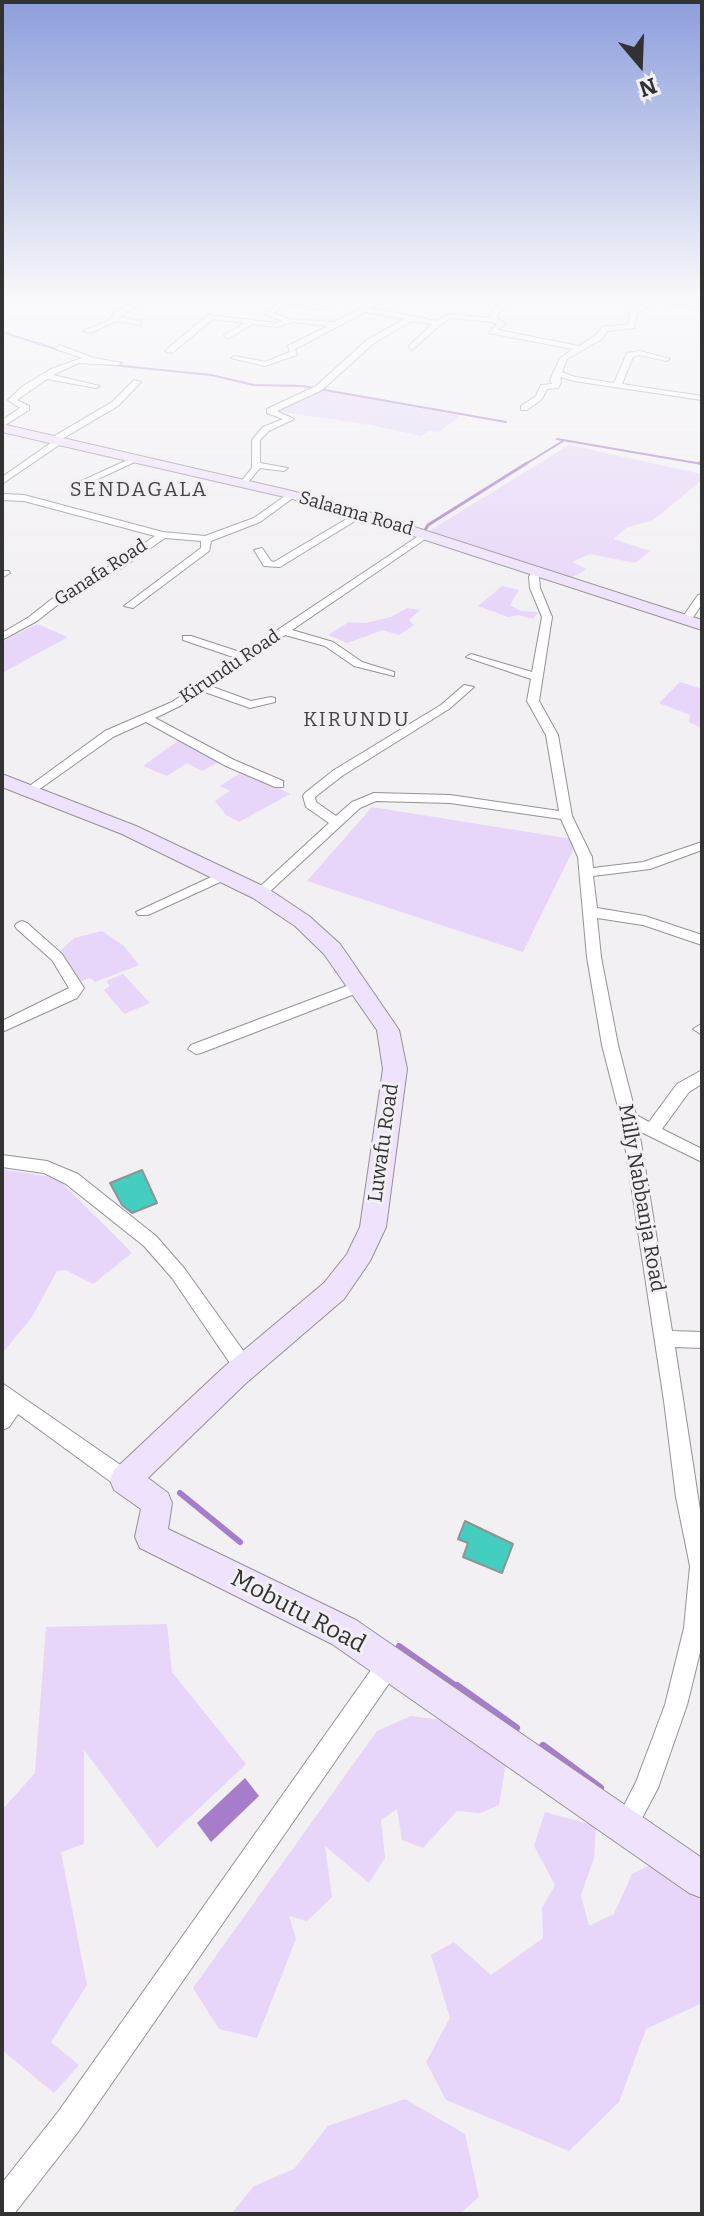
<!DOCTYPE html>
<style>
body{margin:0}
#map{position:relative;width:704px;height:2216px;overflow:hidden;background:#f2f0f3;font-family:Bitter,serif}
canvas{display:block}
.frame{position:absolute;inset:0;border:4px solid #323233;pointer-events:none}
.north{position:absolute;left:600px;top:24px;width:80px;height:80px;-webkit-text-stroke:6px #f2f0f3;paint-order:stroke;rotate:161deg;font-size:22px;font-weight:700;line-height:32px;text-align:center;color:#323233}
.north::after{content:'';display:block;margin:auto;width:28px;height:36px;background:#323233;clip-path:polygon(50% 0,100% 100%,50% 72%,0 100%)}
</style>
<div id="map">
<canvas width="704" height="2216"></canvas>
<div class="frame"></div>
<div class="north">N</div>
</div>
<script>
const context = document.querySelector('canvas').getContext('2d');
context.lineJoin = 'round';
function fill(path, color) {
  context.fillStyle = color;
  context.fill(path, 'evenodd');
}
function toPath(rows) {
  const path = new Path2D();
  for (const r of rows) {
    path.moveTo(r[0], r[1]);
    for (let i = 2; i < r.length; i += 2) path.lineTo(r[i], r[i + 1]);
  }
  return path;
}
function stroke(path, color, width, dash) {
  context.strokeStyle = color;
  context.lineWidth = width;
  context.lineCap = dash ? 'butt' : 'round';
  context.setLineDash(dash || []);
  context.stroke(path);
}
function drawText(font, color, halo, rows, align = 'center') {
  context.font = font + ' Bitter,serif';
  context.lineWidth = 6;
  context.setLineDash([]);
  context.textBaseline = 'middle';
  context.strokeStyle = halo;
  context.fillStyle = color;
  for (const [text, x, y, turn = 0] of rows) {
    context.save();
    context.translate(x, y);
    context.rotate((+turn || 0) * Math.PI / 180);
    context.textAlign = isNaN(turn) ? turn : align;
    if (halo) context.strokeText(text, 0, 0);
    context.fillText(text, 0, 0);
    context.restore();
  }
}
fill(toPath([
 [316,390,369,398,460,416,439,432,428,431,421,436,371,425,275,411],
 [569,445,702,474,702,480,653,520,626,528,614,539,650,551,635,563,590,554,572,562,587,569,571,578,429,531],
 [502,586,519,590,510,605,521,611,538,612,533,619,518,615,508,617,478,606],
 [407,608,420,610,409,620,414,625,399,635,383,630,347,643,328,635,349,622,366,623,391,617],
 [37,624,68,637,2,673,2,642],
 [680,682,702,689,701,728,689,722,690,715,659,703],
 [179,740,207,757,213,756,221,761,202,771,187,763,167,776,143,766],
 [245,770,290,794,239,822,226,815,215,801,230,791,220,786],
 [372,807,578,840,523,952,307,881],
 [102,931,124,946,139,965,95,982,90,978,79,982,58,953,74,938],
 [123,974,150,1003,124,1014,104,990,110,986,106,981],
 [2,1169,57,1178,132,1253,93,1284,66,1270,57,1271,32,1317,4,1351],
 [167,1624,172,1672,246,1764,157,1848,84,1750,84,1844,61,1852,87,1985,51,2042,79,2065,54,2093,2,2050,2,1810,35,1773,46,1627],
 [411,1716,442,1720,506,1763,499,1805,480,1813,457,1811,423,1848,402,1840,397,1809,381,1820,385,1858,369,1883,325,1846,332,1897,307,1921,289,1916,296,1939,257,2038,219,2029,193,1988,377,1731],
 [545,1812,596,1826,594,1858,581,1895,589,1926,614,1914,632,1874,654,1863,702,1895,702,2003,646,2029,619,2102,569,2151,446,2100,426,2062,450,2018,431,1955,454,1942,491,1975,543,1938,542,1908,555,1885,534,1846],
 [405,2099,465,2134,479,2197,460,2214,231,2214,254,2186,294,2169,328,2126]
]), '#e7d6f9');
fill(toPath([
 [245,1778,259,1796,211,1842,197,1823]
]), '#a57dca');
stroke(toPath([
 [2,332,62,351],
 [102,364,211,375,254,385,302,386,506,422],
 [557,439,702,464],
 [524,465,563,441]
]), '#a57dca', 2);
stroke(toPath([
 [699,463,702,464],
 [424,532,428,525,527,463]
]), '#a57dca', 3);
stroke(toPath([
 [180,1493,240,1542],
 [399,1646,459,1688]
]), '#a57dca', 6);
stroke(toPath([
 [457,1686,516,1728],
 [543,1746,600,1788]
]), '#a57dca', 8);
const building = toPath([
 [142,1170,157,1203,132,1213,122,1205,110,1183,142,1170],
 [465,1521,513,1544,502,1573,463,1557,468,1543,458,1539,465,1521]
]);
fill(building, '#43cebf');
stroke(building, '#8f9392', 2);
const street = toPath([
 [139,299,147,299,120,317,141,321,141,325,117,321,90,333,83,331,103,323,112,318,113,313,139,299],
 [284,299,328,307,324,309,287,303,274,313,288,319,334,322,377,299,386,299,371,308,436,321,450,314,490,318,492,310,507,299,515,299,498,313,497,319,506,323,498,330,579,346,596,335,602,327,628,324,631,311,651,299,659,299,637,314,634,328,607,331,602,339,567,359,562,372,575,377,614,383,627,353,640,351,670,359,666,361,640,355,633,357,622,384,702,396,702,400,574,381,560,377,561,382,558,388,547,389,542,399,527,410,521,410,521,406,536,396,541,385,552,384,550,380,560,358,573,349,489,333,497,324,492,322,451,318,440,325,412,350,409,346,432,324,412,321,374,343,322,390,277,411,294,419,269,431,260,440,260,463,288,468,284,471,260,468,244,487,239,484,252,468,252,440,263,427,283,419,267,413,267,409,316,386,368,339,405,319,365,312,295,349,297,355,265,366,231,358,235,356,265,362,290,352,288,346,328,326,293,322,277,327,253,324,227,339,224,335,245,323,213,319,172,353,165,351,208,315,277,323,283,321,264,314,284,299],
 [59,345,94,358,122,363,118,365,79,363,57,373,53,375,100,386,96,388,47,379,17,400,29,406,29,410,2,427,2,420,20,408,8,400,23,386,51,369,82,358,56,349,59,345],
 [134,380,141,382,118,406,62,439,62,443,2,484,2,477,52,442,51,438,112,402,134,380],
 [134,457,141,459,85,485,77,483,134,457],
 [289,493,297,495,260,522,211,541,209,551,133,608,124,606,201,548,201,541,165,538,122,568,70,595,37,621,2,640,2,633,29,617,62,591,114,564,155,536,24,501,2,500,2,494,24,495,163,532,205,536,254,518,289,493],
 [360,511,365,514,363,516,280,567,264,566,254,550,262,548,271,561,274,562,360,511],
 [423,533,431,535,292,630,333,642,362,662,394,672,394,676,354,666,325,646,285,635,210,686,251,701,271,697,275,698,275,702,250,708,202,691,180,706,155,718,234,760,283,781,283,787,275,787,226,766,146,722,113,737,34,793,26,793,24,790,105,731,172,702,236,658,183,640,183,636,191,636,243,653,423,533],
 [537,567,542,570,539,577,540,588,552,617,539,701,558,735,572,816,592,857,593,868,643,862,702,842,702,850,650,869,593,876,597,908,645,916,702,935,702,945,643,925,597,918,601,957,618,1045,636,1115,649,1122,677,1084,702,1070,702,1084,689,1092,662,1129,702,1149,702,1162,639,1131,672,1331,702,1332,702,1348,675,1347,702,1523,702,1644,687,1705,658,1788,633,1835,625,1839,617,1835,613,1827,636,1782,665,1705,684,1628,690,1566,676,1497,664,1401,621,1119,602,1045,587,957,578,857,561,819,450,803,376,801,360,808,265,896,255,896,253,893,329,823,306,807,303,796,305,793,334,770,441,705,464,685,474,687,449,709,342,776,315,797,316,802,336,816,352,802,374,793,450,795,559,811,546,735,527,701,531,679,466,657,471,654,532,672,542,617,530,588,529,577,533,568,537,567],
 [2,571,9,571,10,573,2,578,2,571],
 [702,594,702,604,690,622,682,622,682,618,698,595,702,594],
 [224,871,231,875,229,878,148,915,138,915,136,912,224,871],
 [22,921,27,923,62,954,84,988,77,998,2,1032,2,1021,69,988,52,960,17,929,15,926,17,923,22,921],
 [360,981,367,986,365,990,201,1053,196,1054,188,1049,191,1045,360,981],
 [701,1024,702,1024,702,1035,693,1029,701,1024],
 [2,1155,47,1161,78,1174,156,1236,184,1268,252,1363,254,1369,252,1375,245,1377,238,1375,172,1278,144,1246,66,1184,44,1173,2,1167,2,1155],
 [2,1383,132,1473,135,1480,132,1487,125,1489,118,1487,18,1414,9,1427,2,1430,2,1383],
 [389,1653,397,1656,400,1664,397,1672,78,2132,14,2214,2,2214,2,2183,58,2112,381,1656,389,1653]
]);
const secondary = toPath([
 [660,299,702,304,702,310,661,301,660,299],
 [2,424,292,491,365,511,702,620,702,630,355,517,289,498,2,432,2,424],
 [2,774,136,826,267,888,309,916,340,944,399,1030,407,1069,386,1227,370,1261,344,1299,245,1384,148,1478,168,1493,172,1503,168,1529,356,1620,702,1858,702,1898,689,1893,332,1644,140,1548,135,1537,141,1509,114,1490,110,1480,114,1470,225,1366,324,1283,347,1254,360,1227,383,1069,377,1030,324,954,295,926,253,898,122,834,2,787,2,774]
]);
stroke(street, '#949295', 2);
stroke(secondary, '#949295', 2);
fill(street, '#fff');
fill(secondary, '#efe2fc');
const sky = context.createLinearGradient(0, 0, 0, 609);
sky.addColorStop(0, '#8d9edc');
sky.addColorStop(0.49, '#f9f8fa');
sky.addColorStop(1, '#f9f8fa00');
context.fillStyle = sky;
context.fillRect(0, 0, 704, 609);
drawText('18px', '#323233', '#f2f0f3', [
 ["Salaama Road",356,514,16],
 ["Ganafa Road",101,573,-33],
 ["Kirundu Road",230,667,-34]
]);
context.letterSpacing = '2px';
drawText('20px', '#454447', '#f2f0f3', [
 ["SENDAGALA",139,490],
 ["KIRUNDU",357,720]
]);
context.letterSpacing = '0px';
drawText('20px', '#323233', '#f2f0f3', [
 ["Luwafu Road",384,1143,-82],
 ["Milly Nabbanja Road",641,1198,80]
]);
drawText('24px', '#323233', '#f2f0f3', [
 ["Mobutu Road",298,1612,28]
]);
</script>
